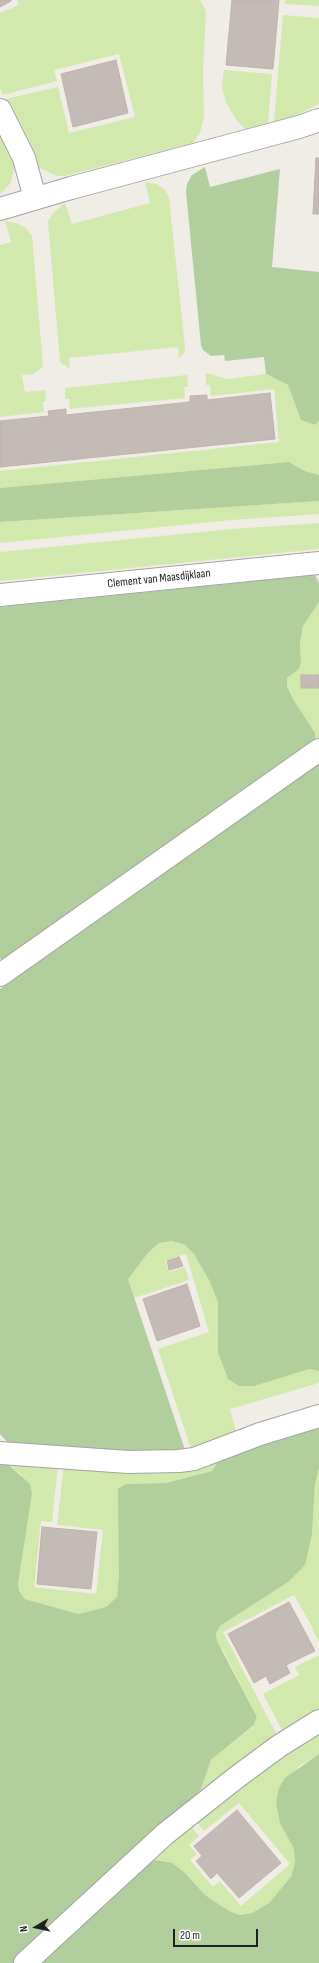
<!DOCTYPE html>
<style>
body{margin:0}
#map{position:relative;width:319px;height:1963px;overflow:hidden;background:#f0ece6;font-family:"Sofia Sans Condensed",sans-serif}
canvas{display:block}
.north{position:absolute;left:16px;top:1907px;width:40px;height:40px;-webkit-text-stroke:3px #fff;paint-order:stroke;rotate:261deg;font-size:11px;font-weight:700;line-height:16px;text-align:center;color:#202020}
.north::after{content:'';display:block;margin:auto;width:14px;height:18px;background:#202020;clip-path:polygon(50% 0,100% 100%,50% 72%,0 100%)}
.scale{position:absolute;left:173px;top:1929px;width:85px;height:18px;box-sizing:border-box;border:2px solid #202020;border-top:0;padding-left:5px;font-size:12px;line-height:14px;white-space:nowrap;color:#202020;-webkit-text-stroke:3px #fff;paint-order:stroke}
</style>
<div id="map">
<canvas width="319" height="1963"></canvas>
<div class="north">N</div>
<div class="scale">20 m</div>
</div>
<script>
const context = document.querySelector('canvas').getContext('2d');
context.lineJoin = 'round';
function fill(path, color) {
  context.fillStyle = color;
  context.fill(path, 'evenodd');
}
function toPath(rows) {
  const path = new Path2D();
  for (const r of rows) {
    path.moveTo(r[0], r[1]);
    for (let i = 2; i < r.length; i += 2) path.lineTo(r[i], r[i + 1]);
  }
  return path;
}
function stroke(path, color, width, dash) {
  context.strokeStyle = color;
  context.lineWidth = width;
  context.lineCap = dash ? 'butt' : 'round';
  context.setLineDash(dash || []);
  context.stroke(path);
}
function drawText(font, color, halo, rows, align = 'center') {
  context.font = font + ' "Sofia Sans Condensed",sans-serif';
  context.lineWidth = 4;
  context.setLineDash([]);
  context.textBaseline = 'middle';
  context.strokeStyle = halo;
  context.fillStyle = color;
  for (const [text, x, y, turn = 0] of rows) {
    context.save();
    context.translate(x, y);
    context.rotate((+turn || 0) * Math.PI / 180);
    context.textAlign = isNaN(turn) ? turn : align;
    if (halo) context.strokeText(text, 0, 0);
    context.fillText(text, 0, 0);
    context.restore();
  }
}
fill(toPath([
 [17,0,200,0,206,11,203,69,204,117,200,132,196,139,193,143,65,176,57,176,40,168,6,99,58,87,69,133,135,117,119,54,54,70,57,81,3,95,0,88,0,13,19,5],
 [285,0,319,0,319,6,285,4],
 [283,15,319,18,319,104,295,116,274,122],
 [224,70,272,74,268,123,245,129,235,118,226,102,222,88],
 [0,131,14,159,15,167,10,184,0,194],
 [145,182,157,184,165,190,169,198,185,347,184,353,179,358,178,347,69,358,70,369,60,362,48,221,53,213,65,203,72,224,150,203],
 [5,221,16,223,26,228,32,236,43,366,34,374,22,375,25,392,45,390,46,401,43,402,44,412,0,417,0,245,11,242],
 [206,373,228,379,266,374,288,385,301,420,315,425,319,421,319,475,305,471,289,462,0,488,0,471,279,442,274,389,211,396,210,385,206,385],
 [187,375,188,387,184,387,185,398,70,409,69,399,65,399,65,388],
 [319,501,319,514,232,520,0,543,0,522],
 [319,523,319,549,0,581,0,552,232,529],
 [319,602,319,737,315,739,315,733,293,699,287,686,287,678,299,669,301,662,300,643,303,626],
 [172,1241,185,1245,194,1254,209,1280,218,1302,218,1327,309,1369,319,1371,319,1383,230,1409,237,1435,192,1452,158,1349,209,1332,186,1254,165,1261,169,1272,185,1267,189,1280,134,1298,128,1279,148,1253,159,1243],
 [220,1458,212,1471,166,1483,126,1484,117,1598,106,1607,78,1614,25,1599,19,1591,18,1583,21,1475,4,1461,58,1465,52,1522,41,1521,34,1587,96,1594,103,1530,57,1525,64,1465],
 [319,1468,319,1642,312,1629,313,1628,294,1595,223,1632,278,1737,197,1800,211,1760,254,1726,257,1717,222,1648,221,1649,217,1641,216,1633,220,1626,288,1582,312,1534,315,1485],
 [319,1655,319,1714,284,1734,263,1694,299,1675,295,1667],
 [319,1731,319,1754,298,1767,280,1822,294,1849,295,1863,292,1877,269,1903,252,1913,240,1915,229,1911,205,1895,185,1873,148,1859,189,1824,199,1836,189,1845,197,1854,190,1860,213,1887,220,1881,241,1906,290,1864,239,1803,204,1831,195,1820]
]), '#d1e9ad');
fill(toPath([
 [205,167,210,187,280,169,272,267,319,272,319,421,315,425,301,420,288,385,266,374,264,357,225,361,224,355,211,356,203,350,201,345,186,192,187,184,192,175],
 [289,462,305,471,319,475,319,501,0,522,0,488],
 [315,575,319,583,319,602,303,626,300,643,301,662,299,669,287,678,287,686,293,699,315,733,315,739,5,960,0,959,0,607],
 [319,763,319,1371,309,1369,254,1386,239,1386,228,1379,218,1352,218,1302,209,1280,194,1254,185,1245,172,1241,159,1243,148,1253,128,1279,186,1453,12,1447,0,1434,0,989],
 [319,1425,319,1468,315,1485,312,1534,305,1565,288,1582,220,1626,216,1633,217,1641,257,1717,254,1725,211,1760,197,1800,43,1935,14,1963,0,1963,0,1460,4,1461,30,1484,32,1493,18,1583,19,1591,25,1599,78,1614,106,1607,117,1597,119,1575,118,1489,126,1484,166,1483,212,1471,220,1458],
 [319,1754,319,1963,35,1963,148,1859,172,1863,185,1873,205,1895,229,1911,240,1915,252,1913,269,1903,291,1877,295,1863,294,1849,280,1823,276,1803,279,1788,285,1778]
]), '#b0cf9c');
const building = toPath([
 [0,0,11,0,11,1,0,7,0,0],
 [232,0,279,0,273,69,226,65,232,0],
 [116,60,128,113,73,127,61,74,116,60],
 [316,158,319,158,319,214,313,214,316,158],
 [270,393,275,439,0,467,0,421,49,416,48,411,66,409,66,415,190,402,190,396,207,395,207,400,270,393],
 [301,675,319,675,319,688,301,688,301,675],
 [179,1257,183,1266,169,1270,167,1261,179,1257],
 [187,1284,200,1326,157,1341,143,1299,187,1284],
 [42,1527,97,1532,91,1589,37,1584,42,1527],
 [289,1602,315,1651,286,1665,290,1673,270,1684,266,1676,254,1683,228,1634,289,1602],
 [237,1810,281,1863,239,1898,217,1873,211,1879,196,1861,202,1856,194,1846,237,1810]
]);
fill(building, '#c5bbb6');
stroke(building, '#c2b1a9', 1);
const minor = toPath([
 [0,110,24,158,35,198],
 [0,209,71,188,299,127,319,120],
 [0,595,319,563],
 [0,975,319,750],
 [0,1453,128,1462,179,1461,194,1459,260,1434,319,1416],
 [25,1963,165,1834,237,1777,279,1746,319,1721]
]);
stroke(minor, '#a4a4a4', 24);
stroke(minor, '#fff', 22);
drawText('12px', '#202020', '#fff', [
 ["Clement van Maasdijklaan",159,579,-6]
]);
</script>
